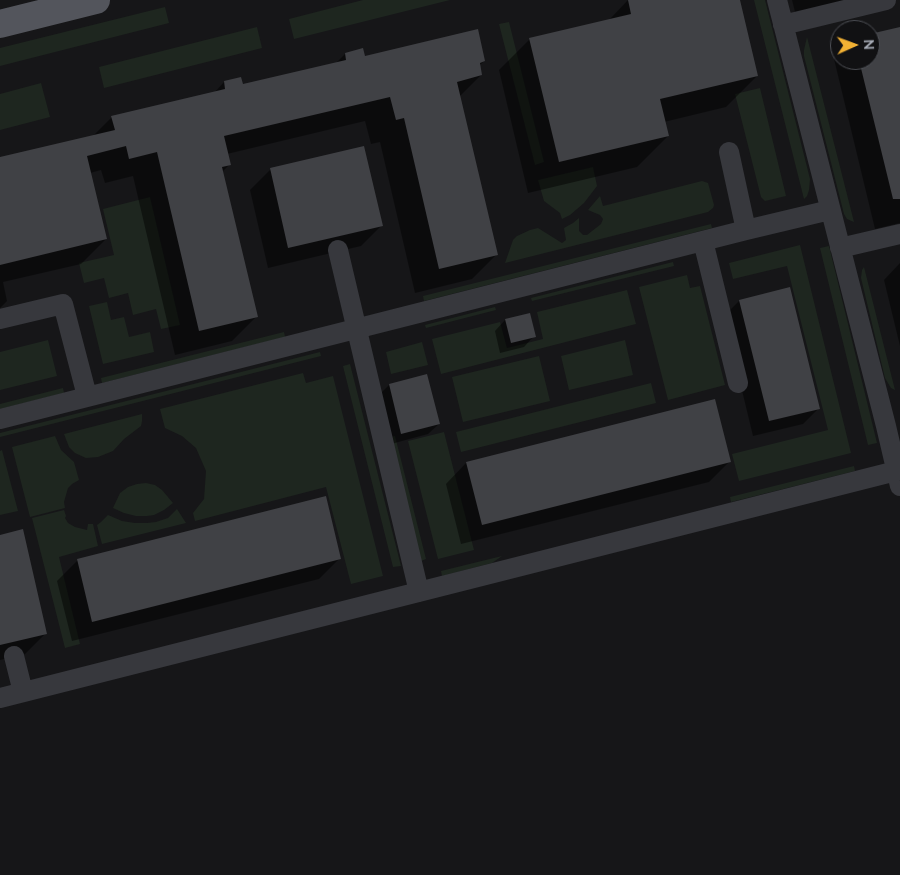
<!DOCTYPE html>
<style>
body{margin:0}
#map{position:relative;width:900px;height:875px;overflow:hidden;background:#161618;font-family:Mulish,sans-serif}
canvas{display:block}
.north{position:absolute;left:830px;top:20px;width:50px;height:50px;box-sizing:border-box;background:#111113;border:1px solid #4d4f55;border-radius:50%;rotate:88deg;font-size:14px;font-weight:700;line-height:20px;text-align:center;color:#a8adb8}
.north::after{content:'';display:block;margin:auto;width:18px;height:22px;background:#f2b134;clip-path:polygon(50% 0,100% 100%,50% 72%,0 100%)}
</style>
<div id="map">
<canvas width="900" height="875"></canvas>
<div class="north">N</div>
</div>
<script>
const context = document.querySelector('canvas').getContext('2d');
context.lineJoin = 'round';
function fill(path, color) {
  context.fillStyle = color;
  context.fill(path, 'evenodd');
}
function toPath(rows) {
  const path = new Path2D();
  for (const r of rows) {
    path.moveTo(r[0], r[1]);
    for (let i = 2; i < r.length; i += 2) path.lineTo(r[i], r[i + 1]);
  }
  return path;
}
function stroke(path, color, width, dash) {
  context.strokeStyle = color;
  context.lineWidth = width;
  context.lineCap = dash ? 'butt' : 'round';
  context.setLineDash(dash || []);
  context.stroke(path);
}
fill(toPath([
 [363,0,450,0,294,39,289,19],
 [754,0,765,0,810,179,809,190,807,196,804,199],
 [165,7,169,23,0,66,0,48],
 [509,22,544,162,535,165,499,24],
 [257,27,262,48,104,88,99,67],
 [807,37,854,222,847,219,844,214,804,56,804,50],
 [41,83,50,117,0,130,0,94],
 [760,88,786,196,765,201,761,197,735,94],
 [593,167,597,186,584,203,570,215,562,219,560,213,544,201,538,180],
 [702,181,708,183,714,205,713,208,708,212,505,263,513,240,517,236,530,230,538,228,562,243,566,240,564,228,573,223,579,218,579,231,583,235,587,235,601,224,603,219,600,215,588,210,600,196,603,206],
 [150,197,180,325,161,329,156,309,133,315,128,293,109,298,104,278,84,283,79,263,114,255,103,209],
 [711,224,712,228,424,301,423,296],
 [800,245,851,453,739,481,732,454,828,430,787,266,733,279,729,263],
 [829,246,877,443,868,445,820,248],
 [673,262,674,266,532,301,531,298],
 [864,267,895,390,891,388,885,378,861,278,862,270],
 [687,275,690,288,700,286,725,385,668,400,639,287],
 [627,290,636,324,441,374,432,339,500,322,507,348,543,339,537,312],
 [107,302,111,320,124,317,129,337,150,332,154,352,103,364,89,306],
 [495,307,496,310,426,328,425,325],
 [284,332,285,337,102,383,101,378],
 [48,340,57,376,0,390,0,352],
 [625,340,633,375,569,390,561,356],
 [422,342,428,365,391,374,386,352],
 [320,352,321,356,0,437,0,433],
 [539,356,550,401,463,422,452,377],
 [350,364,401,566,393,567,343,366],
 [303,373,306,383,333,376,383,576,351,584,326,487,195,521,193,513,204,499,206,471,196,448,182,436,165,428,160,409],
 [651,383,656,403,461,452,456,432],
 [63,388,64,393,0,409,0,404],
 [142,414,142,421,141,426,124,439,113,451,98,457,86,458,75,453,69,447,64,434],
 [444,432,474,550,438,559,408,441],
 [55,436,61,450,74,462,79,480,72,484,68,488,64,502,65,508,30,517,12,447],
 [395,436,426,559,421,561,390,437],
 [2,450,18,511,0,515,0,451],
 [854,466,855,471,731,502,730,497],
 [146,483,155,485,162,490,173,503,164,510,154,515,147,516,136,516,124,513,113,508,120,493,128,487,137,484],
 [177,509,186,523,102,544,97,525,101,522,108,515,122,521,135,523,147,523,156,522,168,518],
 [64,510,66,516,65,518,68,523,75,527,87,530,88,524,93,524,98,546,59,557,80,644,65,648,32,518],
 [502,556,492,563,442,576,441,571]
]), '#1e261f');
fill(toPath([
 [628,0,739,0,757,76,726,107,664,122,668,136,637,167,528,193,499,70,530,39,609,20],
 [792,0,896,0,895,2,798,24],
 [900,28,900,223,875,229,834,59,840,53,840,60,870,60,870,35],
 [345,54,364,57,484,61,479,66,481,75,459,97,496,255,472,279,415,293,380,142,371,144,365,121,227,154,229,165,222,172,256,317,232,341,175,355,133,176,105,183,101,170,90,173,106,239,81,264,3,282,7,301,0,308,0,158,93,136,112,117,214,93,224,82,242,86,335,64],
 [270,170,382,225,361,246,268,268,250,190],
 [900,263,900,346,884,280],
 [739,301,818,409,803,424,753,436,724,316],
 [529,314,534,336,524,347,500,353,495,331,505,320],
 [389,385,439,424,428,434,391,444,379,395],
 [714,401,729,462,709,482,461,544,446,484,466,463],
 [325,498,340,558,319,579,72,641,57,581,77,561],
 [0,536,46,633,25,654,0,660]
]), '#0007');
fill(toPath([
 [628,0,740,0,758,76,660,99,669,136,559,162,529,38,631,14],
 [900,27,900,199,893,199,859,60,870,60,870,34],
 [478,29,485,61,480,63,482,75,457,82,498,255,439,269,404,118,396,120,390,97,224,136,231,165,222,167,258,317,199,331,157,152,129,159,126,146,87,156,107,239,0,265,0,157,115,130,111,116,225,89,224,81,241,77,243,84,346,60,345,53,363,48,365,56],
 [364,146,383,226,288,248,270,168],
 [790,287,820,409,769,421,739,300],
 [530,313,536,337,511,343,505,319],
 [427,374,440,424,401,434,389,384],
 [715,399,731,462,482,525,466,462],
 [326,496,341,559,92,622,77,559],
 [23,529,47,634,0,645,0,535]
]), '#404145');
stroke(toPath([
 [777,0,886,426,900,486],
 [783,25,886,0],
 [729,152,746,230],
 [703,241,738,383],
 [840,248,900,234],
 [338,250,419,592],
 [0,319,63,304,87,396],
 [0,419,746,230,830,210],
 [14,656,23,692],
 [0,698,896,471]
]), '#37383d', 20);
stroke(toPath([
 [0,24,96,0]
]), '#53555c', 28);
</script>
